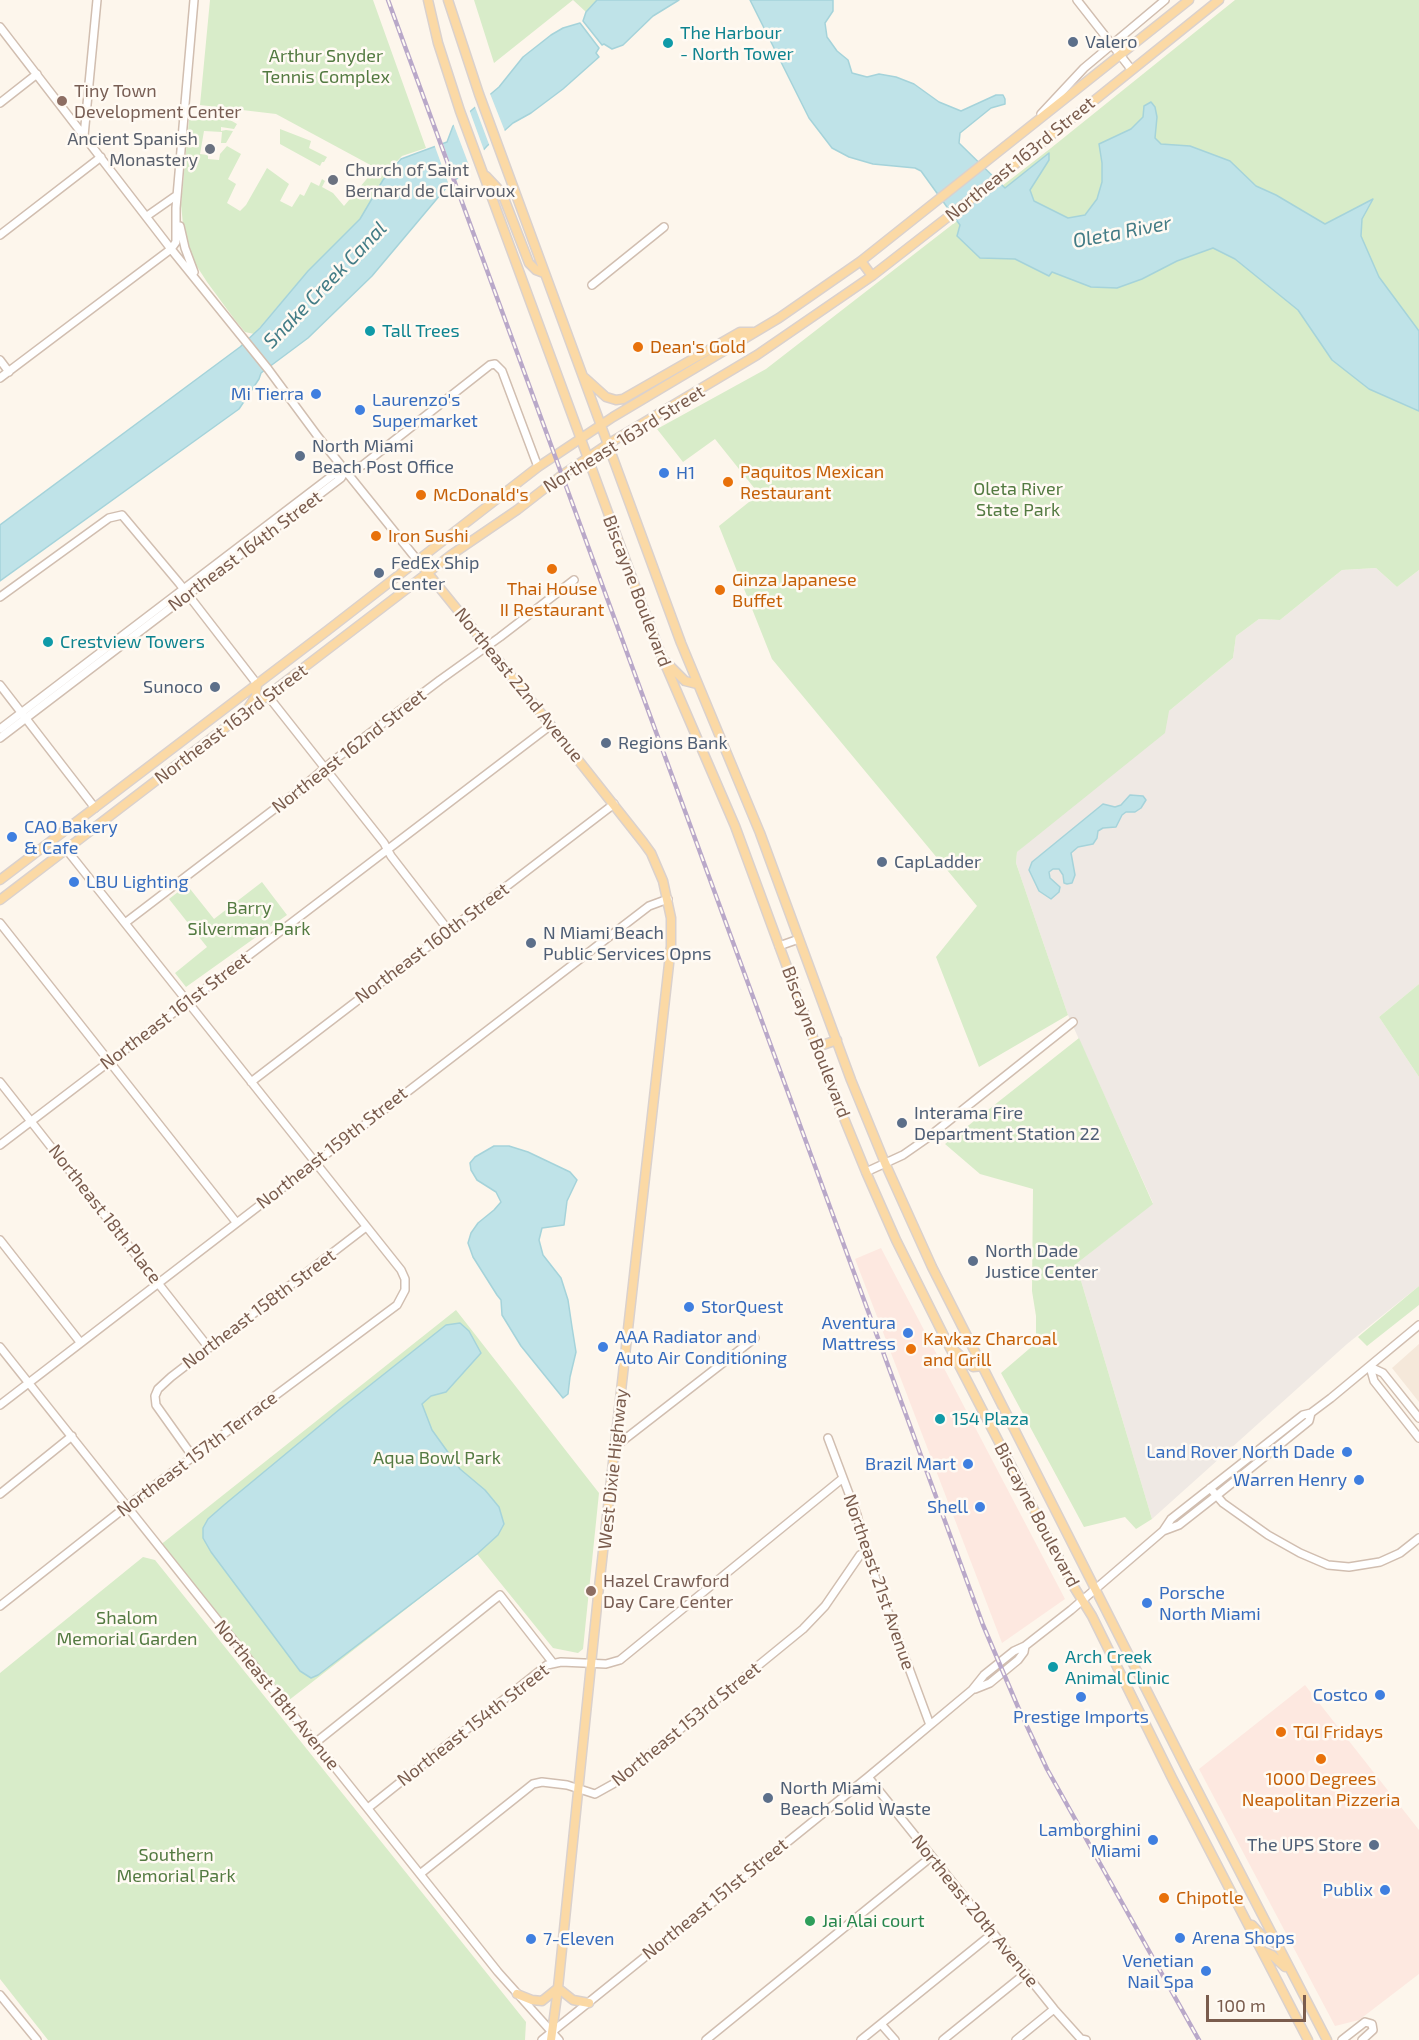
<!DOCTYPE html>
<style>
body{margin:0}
#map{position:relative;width:1419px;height:2040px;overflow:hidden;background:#fdf6ec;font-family:"Exo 2",sans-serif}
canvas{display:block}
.scale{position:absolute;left:1206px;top:1995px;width:100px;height:27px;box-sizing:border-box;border:3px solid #7a5c4d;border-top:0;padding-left:8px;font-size:18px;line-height:21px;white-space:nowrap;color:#7a5c4d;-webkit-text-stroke:4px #fffaf3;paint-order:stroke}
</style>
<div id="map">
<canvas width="1419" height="2040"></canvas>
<div class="scale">100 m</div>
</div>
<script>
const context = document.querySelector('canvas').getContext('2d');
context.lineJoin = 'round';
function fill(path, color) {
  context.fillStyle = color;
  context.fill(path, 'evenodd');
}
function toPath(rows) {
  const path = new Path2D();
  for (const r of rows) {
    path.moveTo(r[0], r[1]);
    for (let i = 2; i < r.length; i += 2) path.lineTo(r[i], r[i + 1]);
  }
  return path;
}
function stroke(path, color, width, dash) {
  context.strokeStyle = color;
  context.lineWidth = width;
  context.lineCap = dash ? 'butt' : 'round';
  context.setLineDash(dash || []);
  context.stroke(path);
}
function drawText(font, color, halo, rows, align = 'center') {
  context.font = font + ' "Exo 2",sans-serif';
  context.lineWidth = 5;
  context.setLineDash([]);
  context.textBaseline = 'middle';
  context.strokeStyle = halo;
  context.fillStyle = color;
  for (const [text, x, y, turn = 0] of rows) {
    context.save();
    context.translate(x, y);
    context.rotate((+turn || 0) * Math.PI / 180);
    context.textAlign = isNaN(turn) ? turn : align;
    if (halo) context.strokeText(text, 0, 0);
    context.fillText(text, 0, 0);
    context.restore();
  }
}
fill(toPath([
 [1419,1344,1419,1402,1392,1368]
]), '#f5e8da');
fill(toPath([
 [881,1248,1065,1599,1002,1643,855,1259],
 [1305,1685,1419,1830,1419,1974,1359,2020,1335,2026,1199,1769]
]), '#fde8e0');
fill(toPath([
 [1376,568,1397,587,1419,570,1419,984,1379,1017,1419,1077,1419,1286,1347,1344,1152,1519,1076,1264,1153,1203,1068,1015,1016,863,1017,852,1169,711,1233,658,1236,636,1259,619,1280,620,1342,570]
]), '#efe9e4');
fill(toPath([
 [210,0,373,0,426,148,402,156,386,173,386,176,360,219,308,271,254,334,245,332,235,320,207,282,196,265,189,250,183,224,181,205,189,120,205,118,212,114,225,117,237,124,234,129,221,127,221,131,226,130,233,131,226,143,221,143,222,132,204,131,200,154,208,155,208,159,219,160,220,154,227,146,241,154,228,179,236,184,227,203,240,211,246,205,267,168,289,184,280,201,292,207,300,194,304,196,311,182,319,186,322,179,325,181,322,187,333,193,344,206,376,168,276,114,200,105],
 [474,0,597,0,586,12,573,0,494,63],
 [1235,0,1419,0,1419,570,1397,587,1376,568,1342,570,1280,620,1259,619,1236,636,1233,658,1169,711,1165,733,1017,852,1016,863,1068,1015,979,1067,936,957,977,906,772,659,719,526,759,494,715,439,683,462,657,429,766,369,1051,148],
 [280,129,311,141,309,148,327,157,324,162,322,162,320,166,280,144],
 [262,882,287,915,186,987,175,973,207,947,169,899,187,885,214,919],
 [1419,984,1419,1077,1379,1017],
 [1079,1038,1153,1204,1076,1264,1152,1519,1136,1529,1125,1517,1084,1527,1001,1373,1036,1343,1036,1316,1032,1291,1033,1189,980,1174,945,1144],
 [1419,1286,1419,1305,1367,1346,1358,1337],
 [456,1310,599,1493,583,1649,578,1653,553,1648,477,1554,284,1704,159,1546],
 [143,1557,155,1560,526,2022,525,2040,48,2040,0,1979,0,1673]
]), '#d8ecc9');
const water = toPath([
 [597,0,679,0,653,16,623,45,612,49,604,44,602,45,583,21,586,12,597,0],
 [750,0,833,0,833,11,825,23,827,37,837,51,848,60,852,73,867,77,879,74,896,77,914,84,939,102,961,111,996,95,1003,95,1005,99,1005,104,991,108,960,133,959,143,1005,188,1049,153,1049,160,1030,190,1034,201,1068,218,1085,215,1097,199,1102,182,1102,163,1099,144,1131,129,1143,117,1144,106,1151,102,1155,107,1157,117,1155,138,1161,144,1190,146,1230,161,1256,186,1276,195,1325,224,1373,199,1362,219,1361,236,1379,277,1419,331,1419,411,1369,389,1332,360,1298,310,1235,259,1213,248,1177,261,1142,279,1117,288,1091,287,1052,272,1049,276,1015,259,980,258,957,236,960,225,921,171,915,168,873,164,849,157,832,148,809,118,750,0],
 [580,23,599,48,596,53,599,57,563,89,531,113,513,123,487,146,459,177,446,188,372,276,308,338,261,373,259,379,239,409,0,581,0,525,240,347,260,328,308,271,360,219,383,180,401,159,447,142,453,126,499,87,523,57,551,35,563,28,580,23],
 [1130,795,1143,796,1146,800,1141,808,1135,812,1126,812,1122,815,1116,827,1103,828,1098,831,1097,838,1093,844,1078,847,1071,853,1075,875,1072,883,1067,884,1064,883,1063,875,1059,869,1053,869,1049,872,1050,878,1060,887,1059,892,1051,899,1039,891,1029,870,1032,862,1103,804,1115,807,1121,805,1130,795],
 [494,1146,509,1146,528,1152,570,1172,577,1180,567,1201,564,1225,542,1228,539,1240,543,1255,561,1278,568,1300,572,1327,576,1352,570,1377,568,1394,563,1398,521,1346,502,1315,501,1300,497,1295,473,1257,468,1243,471,1233,478,1223,494,1210,501,1202,496,1192,477,1180,471,1170,470,1163,475,1157,494,1146],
 [460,1323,469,1331,481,1353,446,1392,431,1396,422,1404,432,1430,460,1469,485,1490,499,1507,504,1524,498,1535,477,1554,318,1675,311,1678,300,1671,211,1552,203,1538,203,1528,208,1519,224,1505,340,1409,446,1325,460,1323]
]);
fill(water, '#bfe3e8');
stroke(water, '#a5d3da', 1.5);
fill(toPath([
 [489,91,506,134,490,147,474,104],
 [469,109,485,153,470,168,453,123],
 [442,141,457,182,450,188,434,144]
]), '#fdf6ec');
const minor = toPath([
 [1077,0,1131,69],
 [0,27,171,249,268,369,319,438,418,561],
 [0,103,37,74],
 [1041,114,1084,68,1165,0],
 [84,136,97,0],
 [147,216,177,195],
 [180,226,185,248,194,272],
 [0,235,101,157],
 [592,285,664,227],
 [0,360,9,372],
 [0,378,171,249,176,242,176,208,194,0],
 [0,597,109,518,122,515,179,583,257,684],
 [0,685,95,808],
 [268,696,384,843,391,856,449,931],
 [0,729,333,475,363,465,490,365,495,364,502,371,538,467],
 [0,738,341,478,345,471],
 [0,923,236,1222],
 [125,923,298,791,333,761,440,680,500,637,574,580],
 [779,946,799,939],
 [0,1082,209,1348],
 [251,1082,614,804],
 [0,1145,551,725],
 [866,1172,903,1155,926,1139,1073,1022],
 [0,1240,80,1342],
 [0,1347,498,1972,559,2040],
 [1370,1367,1374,1381,1419,1438],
 [1370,1367,1383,1373,1419,1418],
 [0,1405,649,906,668,899],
 [828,1438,857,1515,866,1552,930,1725],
 [616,1446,755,1338],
 [193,1457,156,1405,155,1396,158,1389,171,1377,366,1227],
 [1210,1488,1223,1503,1268,1535,1300,1553,1328,1565,1349,1567,1380,1562,1400,1553,1419,1538],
 [0,1494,72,1436],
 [1163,1531,1179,1525,1216,1496,1309,1421,1311,1413],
 [0,1606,127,1506,397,1305,405,1290,405,1279,401,1270,66,849],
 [975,1689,990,1683,1018,1660,1024,1652,1025,1646],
 [315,1743,500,1595,553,1663],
 [868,1777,1054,2009,1081,2039,1086,2040],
 [368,1808,547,1665,561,1662,606,1664,620,1660,843,1478],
 [420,1874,533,1784,542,1782,567,1785,595,1794,613,1784,803,1629,825,1606,860,1555,866,1552],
 [0,1995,37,2040],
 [881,2024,895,2040],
 [542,2040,868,1777,972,1690,984,1675,1014,1651,1025,1646,1071,1610,1163,1531,1171,1519,1303,1415,1311,1413,1331,1398,1419,1325],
 [706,2040,931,1857],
 [861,2040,992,1934],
 [943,2040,1026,1973],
 [1016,2040,1054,2009],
 [1342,2040,1365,2022,1372,2024,1373,2030,1362,2040]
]);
const major = toPath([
 [428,0,438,43,460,111,638,594,662,657,735,826,832,1089,866,1172,896,1240,946,1340,1074,1587,1092,1616,1172,1778,1308,2040],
 [448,0,479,94,681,643,760,833,851,1080,885,1163,932,1267,1187,1770,1327,2040],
 [486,176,502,193,529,263,536,270,544,273],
 [861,261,872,276],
 [585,378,606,397,616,400,623,399,740,332,753,332],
 [418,561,545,718,643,842,651,853,663,881,671,918,671,946,598,1596,558,1988,551,2040],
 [666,662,685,681,697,684],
 [248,708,256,696,257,684],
 [0,880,328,630,538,467,613,417,779,318,861,261,1189,0],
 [0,900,451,555,517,510,562,475,608,444,757,355,872,276,998,178,1219,0],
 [817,1047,837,1040],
 [954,1350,973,1367,983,1366],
 [1252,1925,1263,1937,1277,1944],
 [1262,1951,1272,1955,1285,1967],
 [558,1988,573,2000,589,2003],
 [517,1994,532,2000,542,2001,558,1988]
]);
stroke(minor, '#d1beb0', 10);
stroke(major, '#dad1cd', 11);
stroke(minor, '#fff', 7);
stroke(major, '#fbd9a5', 8);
const rail = toPath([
 [388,0,983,1625,1018,1707,1047,1769,1199,2040]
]);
stroke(rail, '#b9a8c9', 4.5);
stroke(rail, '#fffaf3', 2, [7]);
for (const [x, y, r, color] of [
 [1073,42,6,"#5c6f8a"],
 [668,43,6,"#0f9aa8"],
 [62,101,6,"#8d6e63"],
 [210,149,6,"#6b7280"],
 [333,180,6,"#6b7280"],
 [370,331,6,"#0f9aa8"],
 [638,347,6,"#e8710a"],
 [316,394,6,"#3f7fe0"],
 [360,410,6,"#3f7fe0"],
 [300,456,6,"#5c6f8a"],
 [664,473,6,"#3f7fe0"],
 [728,482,6,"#e8710a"],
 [421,495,6,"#e8710a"],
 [376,536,6,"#e8710a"],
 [552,569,6,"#e8710a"],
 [379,573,6,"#5c6f8a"],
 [720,590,6,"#e8710a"],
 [48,642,6,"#0f9aa8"],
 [215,687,6,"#5c6f8a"],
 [606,743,6,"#5c6f8a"],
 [12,837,6,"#3f7fe0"],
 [882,862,6,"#5c6f8a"],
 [74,882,6,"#3f7fe0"],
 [531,943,6,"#5c6f8a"],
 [902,1123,6,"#5c6f8a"],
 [973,1261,6,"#5c6f8a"],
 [689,1307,6,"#3f7fe0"],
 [908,1333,6,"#3f7fe0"],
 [603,1347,6,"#3f7fe0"],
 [911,1349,6,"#e8710a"],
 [940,1419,6,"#0f9aa8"],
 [1347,1452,6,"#3f7fe0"],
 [968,1464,6,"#3f7fe0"],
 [1359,1480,6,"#3f7fe0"],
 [980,1507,6,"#3f7fe0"],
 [591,1591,6,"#8d6e63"],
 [1147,1603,6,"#3f7fe0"],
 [1053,1667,6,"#0f9aa8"],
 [1380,1695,6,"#3f7fe0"],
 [1081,1697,6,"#3f7fe0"],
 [1281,1732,6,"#e8710a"],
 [1321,1759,6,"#e8710a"],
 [768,1798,6,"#5c6f8a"],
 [1153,1840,6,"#3f7fe0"],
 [1374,1845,6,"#5c6f8a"],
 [1385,1890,6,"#3f7fe0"],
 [1164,1898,6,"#e8710a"],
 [810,1921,6,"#2e9e5b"],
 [1180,1938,6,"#3f7fe0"],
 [531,1939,6,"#3f7fe0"],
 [1206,1971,6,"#3f7fe0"]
]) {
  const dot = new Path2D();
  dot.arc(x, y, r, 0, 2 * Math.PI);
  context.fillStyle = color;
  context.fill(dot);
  stroke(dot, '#fffaf3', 2);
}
drawText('18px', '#0d838f', '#fffaf3', [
 ["The Harbour",680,33],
 ["- North Tower",680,54],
 ["Tall Trees",382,331],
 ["Crestview Towers",60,642],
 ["154 Plaza",952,1419],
 ["Arch Creek",1065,1657],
 ["Animal Clinic",1065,1678]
], 'left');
drawText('18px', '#4e5e75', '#fffaf3', [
 ["Valero",1085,42],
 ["North Miami",312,446],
 ["Beach Post Office",312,467],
 ["FedEx Ship",391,563],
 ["Center",391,584],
 ["Sunoco",203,687,"right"],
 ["Regions Bank",618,743],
 ["CapLadder",894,862],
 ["N Miami Beach",543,933],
 ["Public Services Opns",543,954],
 ["Interama Fire",914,1113],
 ["Department Station 22",914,1134],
 ["North Dade",985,1251],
 ["Justice Center",985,1272],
 ["North Miami",780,1788],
 ["Beach Solid Waste",780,1809],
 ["The UPS Store",1362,1845,"right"]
], 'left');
drawText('18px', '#537a41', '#fffaf3', [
 ["Arthur Snyder",326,56],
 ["Tennis Complex",326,77],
 ["Oleta River",1018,489],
 ["State Park",1018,510],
 ["Barry",249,908],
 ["Silverman Park",249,929],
 ["Aqua Bowl Park",437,1458],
 ["Shalom",127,1618],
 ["Memorial Garden",127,1639],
 ["Southern",176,1855],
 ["Memorial Park",176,1876]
]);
drawText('18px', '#785e54', '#fffaf3', [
 ["Tiny Town",74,91],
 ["Development Center",74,112],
 ["Hazel Crawford",603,1581],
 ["Day Care Center",603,1602]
], 'left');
drawText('18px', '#5b616d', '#fffaf3', [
 ["Ancient Spanish",198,139],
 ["Monastery",198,160],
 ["Church of Saint",345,170,"left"],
 ["Bernard de Clairvoux",345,191,"left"]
], 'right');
drawText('18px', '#7a5c4d', '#fffaf3', [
 ["Northeast 163rd Street",1020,159,-39],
 ["Northeast 163rd Street",624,439,-32],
 ["Northeast 164th Street",245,551,-37],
 ["Biscayne Boulevard",637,591,69],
 ["Northeast 22nd Avenue",519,685,51],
 ["Northeast 163rd Street",231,724,-37],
 ["Northeast 162nd Street",349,751,-38],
 ["Northeast 160th Street",432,943,-37],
 ["Northeast 161st Street",175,1011,-37],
 ["Biscayne Boulevard",816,1042,69],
 ["Northeast 159th Street",332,1148,-38],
 ["Northeast 18th Place",105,1214,52],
 ["Northeast 158th Street",259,1309,-37],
 ["Northeast 157th Terrace",197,1454,-37],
 ["West Dixie Highway",613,1469,-84],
 ["Biscayne Boulevard",1037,1515,62],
 ["Northeast 21st Avenue",879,1582,71],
 ["Northeast 18th Avenue",277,1695,51],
 ["Northeast 153rd Street",686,1724,-39],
 ["Northeast 154th Street",473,1725,-38],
 ["Northeast 151st Street",715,1899,-39],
 ["Northeast 20th Avenue",975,1911,51]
]);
drawText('18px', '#c56008', '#fffaf3', [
 ["Dean's Gold",650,347],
 ["Paquitos Mexican",740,472],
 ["Restaurant",740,493],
 ["McDonald's",433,495],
 ["Iron Sushi",388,536],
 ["Ginza Japanese",732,580],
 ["Buffet",732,601],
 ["Thai House",552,589,"center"],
 ["II Restaurant",552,610,"center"],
 ["Kavkaz Charcoal",923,1339],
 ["and Grill",923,1360],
 ["TGI Fridays",1293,1732],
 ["1000 Degrees",1321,1779,"center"],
 ["Neapolitan Pizzeria",1321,1800,"center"],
 ["Chipotle",1176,1898]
], 'left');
drawText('18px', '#366cbe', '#fffaf3', [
 ["Mi Tierra",304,394],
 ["Laurenzo's",372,400,"left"],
 ["Supermarket",372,421,"left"],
 ["H1",676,473,"left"],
 ["CAO Bakery",24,827,"left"],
 ["& Cafe",24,848,"left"],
 ["LBU Lighting",86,882,"left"],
 ["StorQuest",701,1307,"left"],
 ["Aventura",896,1323],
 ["Mattress",896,1344],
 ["AAA Radiator and",615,1337,"left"],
 ["Auto Air Conditioning",615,1358,"left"],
 ["Land Rover North Dade",1335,1452],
 ["Brazil Mart",956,1464],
 ["Warren Henry",1347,1480],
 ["Shell",968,1507],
 ["Porsche",1159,1593,"left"],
 ["North Miami",1159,1614,"left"],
 ["Costco",1368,1695],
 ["Prestige Imports",1081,1717,"center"],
 ["Lamborghini",1141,1830],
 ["Miami",1141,1851],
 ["Publix",1373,1890],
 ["Arena Shops",1192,1938,"left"],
 ["7-Eleven",543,1939,"left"],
 ["Venetian",1194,1961],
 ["Nail Spa",1194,1982]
], 'right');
drawText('18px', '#27864d', '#fffaf3', [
 ["Jai Alai court",822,1921]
], 'left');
drawText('italic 20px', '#437c86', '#fffaf3', [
 ["Oleta River",1122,232,-11],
 ["Snake Creek Canal",325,285,-46]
]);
</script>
